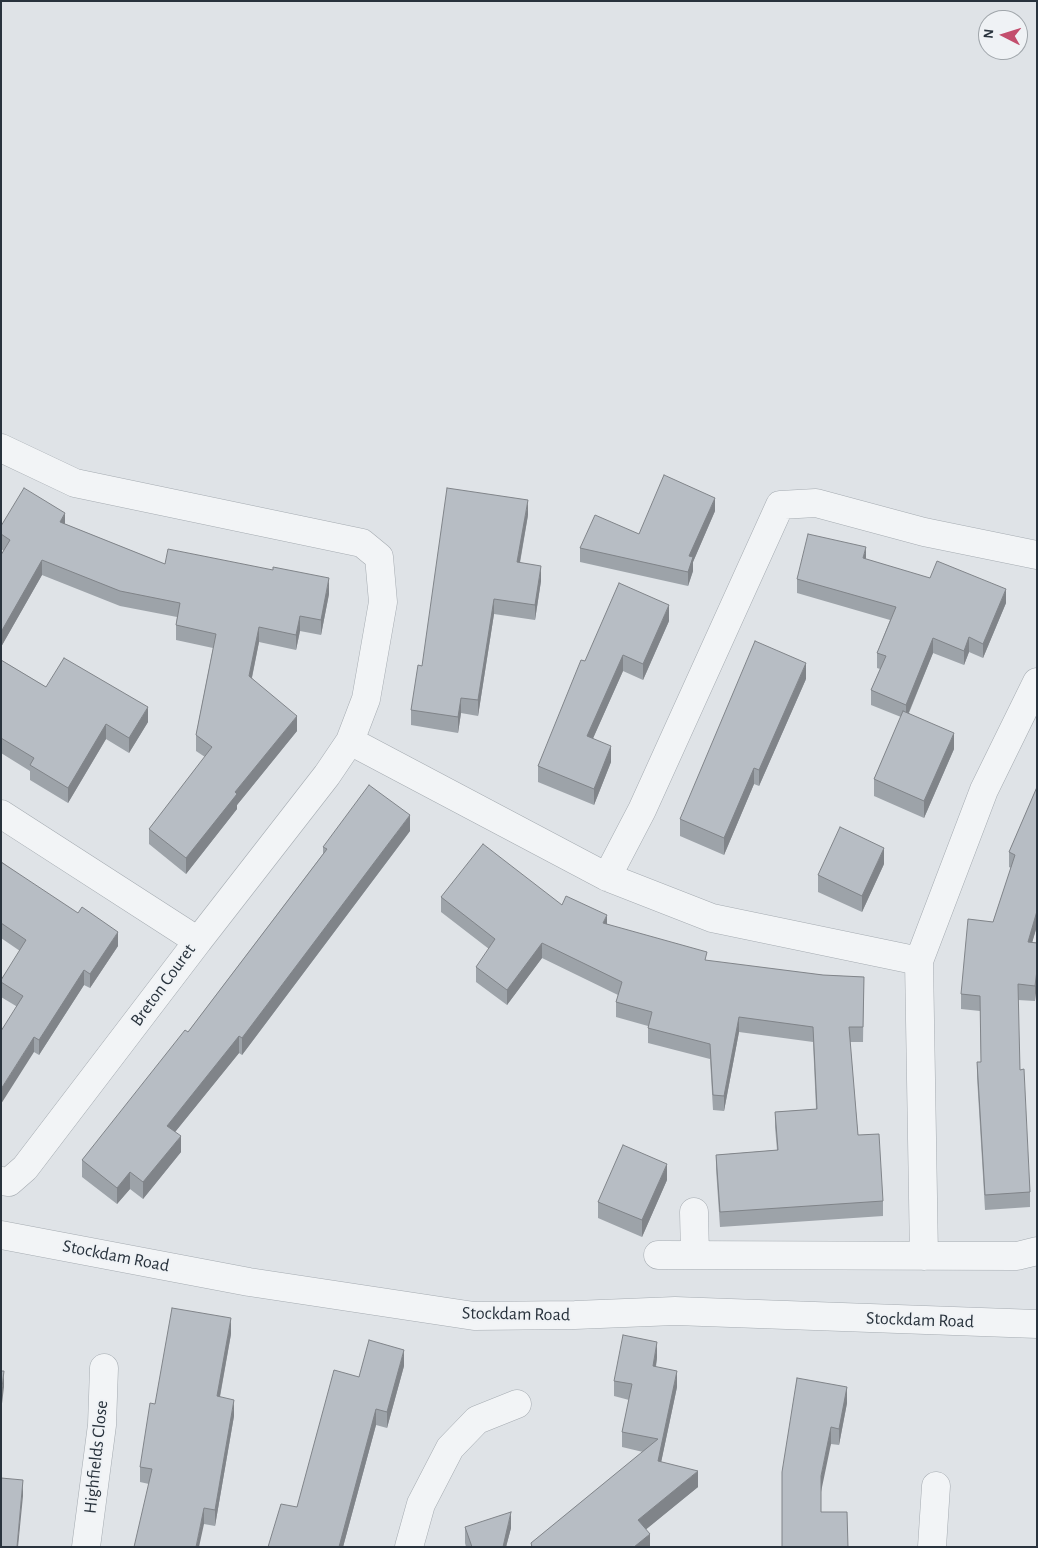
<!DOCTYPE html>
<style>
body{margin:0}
#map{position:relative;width:1038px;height:1548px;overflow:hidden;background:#dfe3e7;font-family:"Alegreya Sans",sans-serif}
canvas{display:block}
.frame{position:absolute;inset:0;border:2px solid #29333d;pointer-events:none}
.north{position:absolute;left:978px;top:10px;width:50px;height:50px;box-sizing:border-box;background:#eff2f5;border:1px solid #a0a6ab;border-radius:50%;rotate:275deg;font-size:14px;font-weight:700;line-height:20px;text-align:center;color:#29333d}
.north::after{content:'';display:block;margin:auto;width:18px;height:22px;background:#c34e6d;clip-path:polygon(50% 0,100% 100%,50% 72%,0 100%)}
</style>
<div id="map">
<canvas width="1038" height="1548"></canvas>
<div class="frame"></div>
<div class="north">N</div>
</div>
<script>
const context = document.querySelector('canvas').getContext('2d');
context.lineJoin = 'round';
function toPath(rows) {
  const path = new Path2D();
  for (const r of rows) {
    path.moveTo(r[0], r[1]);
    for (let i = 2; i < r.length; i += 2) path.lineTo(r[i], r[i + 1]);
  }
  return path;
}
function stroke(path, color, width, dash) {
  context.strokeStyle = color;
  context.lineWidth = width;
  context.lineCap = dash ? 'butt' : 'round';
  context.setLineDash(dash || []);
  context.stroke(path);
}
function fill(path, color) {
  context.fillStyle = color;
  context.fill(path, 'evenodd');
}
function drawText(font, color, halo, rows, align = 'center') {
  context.font = font + ' "Alegreya Sans",sans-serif';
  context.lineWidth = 4;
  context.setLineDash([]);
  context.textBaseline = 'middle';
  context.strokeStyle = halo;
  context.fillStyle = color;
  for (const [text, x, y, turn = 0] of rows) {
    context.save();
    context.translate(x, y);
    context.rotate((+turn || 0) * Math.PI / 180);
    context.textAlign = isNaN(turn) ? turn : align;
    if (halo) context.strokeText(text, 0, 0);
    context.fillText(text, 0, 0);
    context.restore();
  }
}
const minor = toPath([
 [1,448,75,483,362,543,379,557,383,602,366,699,350,741,327,775,198,941],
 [350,741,607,877,712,918,919,961],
 [1,814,198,941,25,1168,9,1182,1,1181],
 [607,877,642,810,780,505,816,503,924,532,1037,555],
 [694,1212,695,1255],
 [1,1235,249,1282,474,1316,575,1315,675,1311,1037,1324],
 [658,1255,1017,1256,1037,1251],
 [924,1256,919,961,984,790,1037,682],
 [86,1547,102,1425,104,1368],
 [409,1547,421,1504,450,1448,477,1420,517,1404],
 [932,1547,936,1486]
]);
stroke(minor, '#a5abb1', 29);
stroke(minor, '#f2f4f6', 28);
fill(toPath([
 [715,511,693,562,693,571,688,586,580,562,580,548,639,534],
 [528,515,520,563,541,581,535,620,494,614,478,716,461,713,458,733,411,725,411,710,422,666],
 [65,524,165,564,329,594,321,635,300,631,296,650,259,642,252,678,297,731,237,805,237,809,186,874,149,844,149,829,205,757,196,751,196,735,213,648,176,640,176,625,177,617,120,606,42,575,1,647,1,555,4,551,1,549,1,526],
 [866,559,1006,603,983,658,969,652,964,665,933,653,909,713,954,749,924,818,874,796,874,779,901,717,871,705,871,690,880,669,877,668,877,653,890,620,797,593,797,579],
 [669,621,643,680,623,671,593,738,611,762,594,805,538,782,538,766,585,661],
 [1,660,46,687,148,722,129,753,106,739,68,803,30,780,30,771,1,753],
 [806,679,759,786,754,784,724,855,680,836,680,819],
 [1037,787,1037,926,1032,942,1037,943,1035,1001,1018,1000,1020,1070,1030,1192,1030,1207,985,1210,977,1077,977,1062,981,1062,980,1011,961,1009,961,994,993,922,1011,868,1009,867,1009,852],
 [410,831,242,1055,239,1053,175,1132,181,1152,143,1199,130,1189,117,1204,82,1177,82,1160,188,1032,323,854,323,847],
 [1,859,2,862,118,946,90,988,84,985,39,1055,34,1052,16,1006,1,997,1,980,20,951,1,938],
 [884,864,862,912,818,892,818,875],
 [441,897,562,905,607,924,707,961,823,975,864,977,863,1042,850,1042,858,1135,883,1201,883,1216,720,1227,716,1169,716,1155,777,1150,775,1127,775,1112,816,1109,813,1042,739,1032,724,1111,713,1110,710,1059,648,1043,648,1026,616,1017,616,1002,618,995,542,958,507,1005,476,982,476,967,489,949,441,912],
 [667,1180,642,1237,598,1218,598,1202],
 [231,1334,220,1397,234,1416,215,1526,204,1524,149,1484,140,1482,140,1467,155,1404],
 [657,1358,656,1367,677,1387,661,1462,698,1487,646,1529,650,1547,531,1547,531,1543,643,1452,622,1447,622,1432,629,1400,614,1396,614,1381],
 [404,1366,387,1428,376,1425,343,1547,268,1547,297,1507,359,1377],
 [847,1387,847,1403,839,1445,831,1444,782,1547],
 [465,1527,511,1528,506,1547,466,1547,465,1543]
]), '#9da3a9');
fill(toPath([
 [715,498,715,511,693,562,693,571,688,586,688,572,689,556],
 [528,500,528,515,517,578,517,562],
 [65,513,65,528,60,522],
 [866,547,866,562,863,558],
 [42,560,42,575,1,647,1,632],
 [541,566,541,581,535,620,535,605],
 [329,578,329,594,321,635,321,620],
 [1006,589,1006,603,983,658,983,644],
 [494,599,494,614,478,716,478,700],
 [669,605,669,621,643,680,643,664],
 [300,616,300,631,296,650,296,635],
 [259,627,259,642,249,691,249,676],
 [969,637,969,652,964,665,964,651],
 [933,638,933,653,906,719,906,705],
 [623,655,623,671,587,752,587,736],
 [806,663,806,679,759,786,759,770],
 [461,698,461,713,458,733,458,717],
 [148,707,148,722,129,753,129,738],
 [297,716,297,731,237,805,237,809,186,874,186,858,235,792],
 [106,724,106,739,68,803,68,788],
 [954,733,954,749,924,818,924,801],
 [611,746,611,762,594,805,594,789],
 [754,768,754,784,724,855,724,838],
 [410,815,410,831,242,1055,242,1038],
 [884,848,884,864,862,912,862,896],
 [1037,911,1037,926,1028,957,1028,942],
 [607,915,607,930,603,923],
 [118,932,118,946,90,988,90,974],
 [542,943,542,958,507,1005,507,990],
 [84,970,84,985,39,1055,39,1040],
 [1037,970,1037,985,1035,1001,1035,986],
 [739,1017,739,1032,724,1111,724,1096],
 [239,1036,239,1053,167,1142,167,1126],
 [34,1037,34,1052,1,1104,1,1089],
 [181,1136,181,1152,143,1199,143,1182],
 [667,1164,667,1180,642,1237,642,1220],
 [130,1172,130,1189,117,1204,117,1188],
 [231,1318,231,1334,217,1412,217,1396],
 [657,1342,657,1358,653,1382,653,1366],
 [404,1350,404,1366,387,1428,387,1412],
 [4,1371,4,1387,1,1412,1,1396],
 [677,1371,677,1387,658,1477,658,1461],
 [847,1387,847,1403,839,1445,839,1429],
 [234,1400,234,1416,215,1526,215,1510],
 [376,1409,376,1425,343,1547,339,1547],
 [831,1427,831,1444,821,1492,821,1476],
 [698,1471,698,1487,638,1536,638,1520],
 [23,1480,23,1496,18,1547,17,1547],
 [204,1508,204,1524,199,1547,196,1547],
 [511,1512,511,1528,506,1547,503,1547],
 [650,1534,650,1547,634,1547]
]), '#808489');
const building = toPath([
 [664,475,715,498,689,556,693,557,688,572,580,548,595,515,639,534,664,475],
 [24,488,65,513,60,522,165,564,168,549,273,570,273,567,329,578,321,620,300,616,296,635,259,627,249,676,297,716,235,792,237,794,186,858,149,829,212,747,196,735,216,634,176,625,180,603,120,591,42,560,1,632,1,555,10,540,1,534,1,526,24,488],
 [447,488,528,500,517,562,541,566,535,605,494,599,478,700,461,698,458,717,411,710,418,665,422,666,447,488],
 [808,534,866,547,863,558,930,578,937,561,1006,589,983,644,969,637,964,651,933,638,906,705,871,690,886,656,877,653,896,607,797,579,808,534],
 [619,583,669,605,643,664,623,655,587,736,611,746,594,789,538,766,581,660,585,661,619,583],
 [755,641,806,663,759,770,754,768,724,838,680,819,755,641],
 [64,658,148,707,129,738,106,724,68,788,30,765,34,758,1,738,1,660,46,687,64,658],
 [903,711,954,733,924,801,874,779,903,711],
 [369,785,410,815,242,1038,239,1036,167,1126,181,1136,143,1182,130,1172,117,1188,82,1160,185,1030,188,1032,327,849,323,847,369,785],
 [1037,787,1037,911,1028,942,1037,943,1037,970,1035,986,1018,984,1020,1070,1024,1069,1030,1192,985,1195,977,1062,981,1062,980,996,961,994,968,919,993,922,1015,855,1009,852,1037,787],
 [840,827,884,848,862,896,818,875,840,827],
 [483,844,562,905,566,896,607,915,603,923,707,952,705,960,823,975,864,977,863,1027,849,1027,858,1135,879,1134,883,1201,720,1212,716,1155,778,1150,775,1112,817,1109,813,1027,739,1017,724,1096,713,1095,710,1044,648,1028,652,1012,616,1002,622,982,542,943,507,990,476,967,495,939,441,897,483,844],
 [1,862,78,913,82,907,118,932,90,974,84,970,39,1040,34,1037,1,1089,1,1031,23,996,1,982,1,980,26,940,1,923,1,862],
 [623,1145,667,1164,642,1220,598,1202,623,1145],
 [172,1308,231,1318,217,1396,234,1400,215,1510,204,1508,196,1547,134,1547,152,1469,140,1467,150,1403,155,1404,172,1308],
 [623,1335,657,1342,653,1366,677,1371,658,1461,698,1471,638,1520,650,1534,634,1547,532,1547,531,1543,658,1439,622,1432,632,1384,614,1381,623,1335],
 [369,1340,404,1350,387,1412,376,1409,339,1547,268,1547,281,1504,297,1507,334,1370,359,1377,369,1340],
 [1,1371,4,1371,1,1396,1,1371],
 [797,1378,847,1387,839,1429,831,1427,821,1476,821,1512,847,1512,848,1547,782,1547,782,1472,797,1378],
 [1,1478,23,1480,17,1547,1,1547,1,1478],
 [511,1512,503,1547,472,1547,465,1527,511,1512]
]);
fill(building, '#b7bdc4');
stroke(building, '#808489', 1);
drawText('18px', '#29333d', '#eff2f5', [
 ["Breton Couret",163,985,-54],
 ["Stockdam Road",116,1256,11],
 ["Stockdam Road",516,1314,1],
 ["Stockdam Road",920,1320,2],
 ["Highfields Close",96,1457,-84]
]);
</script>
